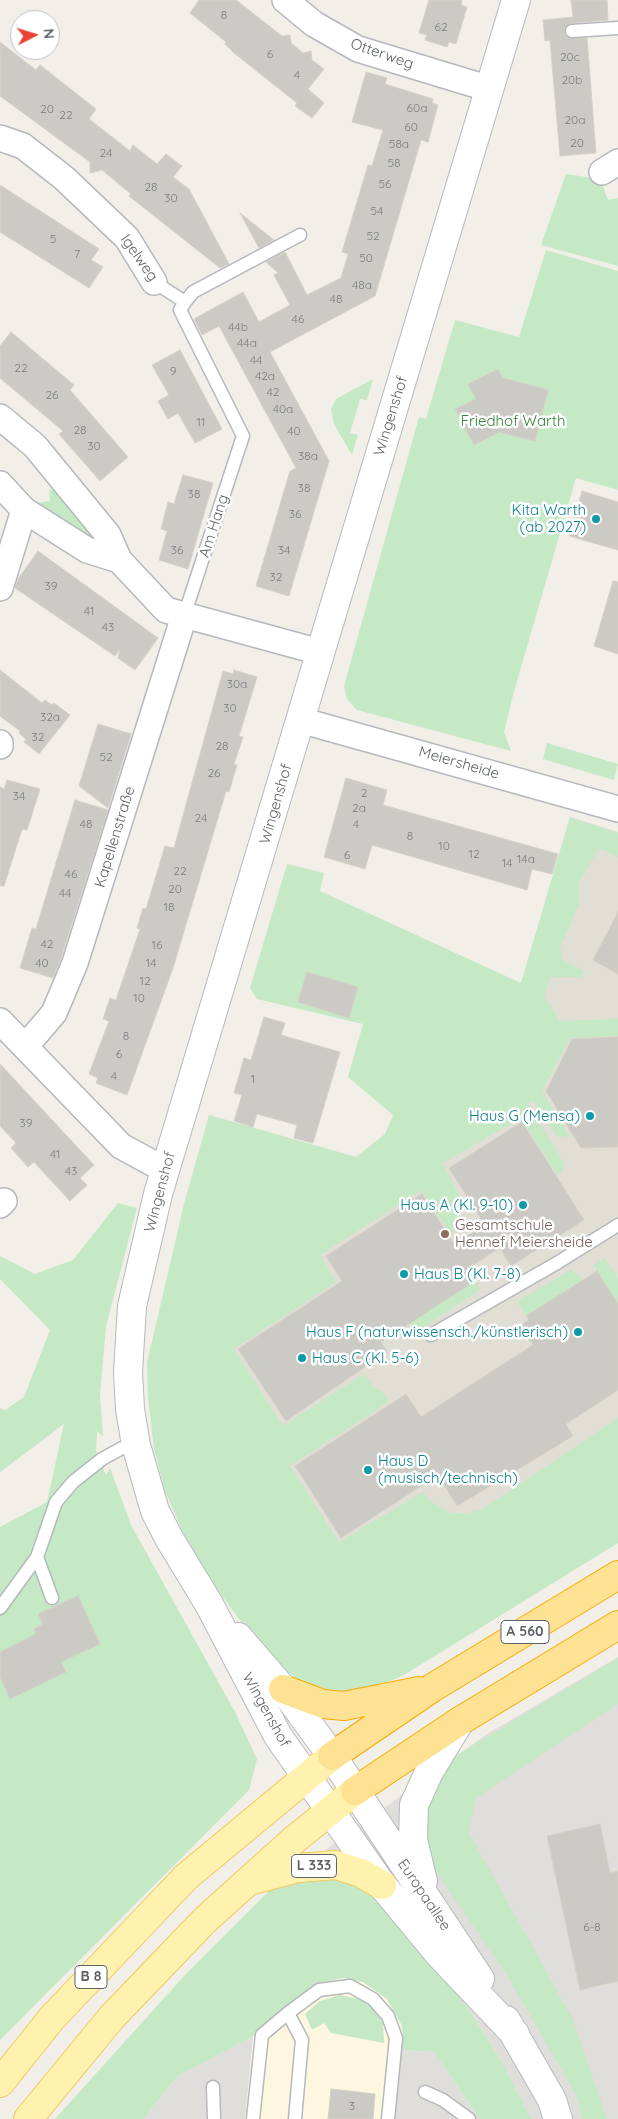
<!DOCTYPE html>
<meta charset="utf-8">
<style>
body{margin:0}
#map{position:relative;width:618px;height:2119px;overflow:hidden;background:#f1efe8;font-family:Quicksand,sans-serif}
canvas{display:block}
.north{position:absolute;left:10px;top:10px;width:50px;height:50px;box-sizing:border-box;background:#fff;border:1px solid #bfc1c3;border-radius:50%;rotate:85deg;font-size:14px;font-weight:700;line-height:20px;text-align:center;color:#5f6368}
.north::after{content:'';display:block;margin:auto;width:18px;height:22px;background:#ea4335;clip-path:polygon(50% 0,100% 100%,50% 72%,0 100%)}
</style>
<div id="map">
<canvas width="618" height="2119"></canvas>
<div class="north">N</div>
</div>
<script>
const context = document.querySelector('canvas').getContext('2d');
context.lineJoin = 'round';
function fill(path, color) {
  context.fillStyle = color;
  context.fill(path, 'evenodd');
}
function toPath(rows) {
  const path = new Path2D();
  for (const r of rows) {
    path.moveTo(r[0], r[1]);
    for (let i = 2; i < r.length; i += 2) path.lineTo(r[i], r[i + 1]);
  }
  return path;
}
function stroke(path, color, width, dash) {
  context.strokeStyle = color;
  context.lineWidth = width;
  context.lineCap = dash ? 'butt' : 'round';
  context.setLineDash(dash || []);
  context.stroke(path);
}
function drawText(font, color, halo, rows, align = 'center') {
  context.font = font + ' Quicksand,sans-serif';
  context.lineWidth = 5;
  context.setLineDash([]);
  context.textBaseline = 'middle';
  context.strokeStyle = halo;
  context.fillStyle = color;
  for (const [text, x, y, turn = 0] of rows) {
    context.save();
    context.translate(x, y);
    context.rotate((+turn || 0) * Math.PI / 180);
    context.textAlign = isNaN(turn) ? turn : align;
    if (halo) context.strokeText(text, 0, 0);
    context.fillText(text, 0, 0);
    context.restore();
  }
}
fill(toPath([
 [343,1978,363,1982,387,1999,401,2024,403,2034,395,2119,245,2119,253,2036,318,1983]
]), '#fef7e0');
fill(toPath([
 [618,1657,618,2119,531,2119,501,2060,468,2009,303,1878,270,1890,487,1734],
 [253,2036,245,2119,143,2119,178,2076],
 [402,2050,434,2052,480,2119,395,2119]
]), '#e0deda');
fill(toPath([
 [570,817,618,832,618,1483,571,1514,234,1555,231,1252,350,1198,510,1022]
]), '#e1ded6');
fill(toPath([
 [566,174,600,179,608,200,618,198,618,266,541,245],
 [546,250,618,271,618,490,576,478,513,695,504,732,511,751,357,710,347,699,344,686,419,417,426,419,455,320,519,337],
 [373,379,367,400,360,399,350,433,358,435,352,455,334,424,331,409,336,399],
 [63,488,96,535,92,540,36,503,50,501,49,490],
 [547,743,618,764,614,780,543,759],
 [570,817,618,833,618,857,599,848,579,882,579,904,560,947,562,960,584,971,581,977,550,977,544,996,560,1021,618,1019,618,1036,570,1038,542,1091,570,1137,557,1136,533,1100,527,1102,565,1165,558,1176,521,1118,443,1163,464,1205,452,1236,421,1190,320,1255,336,1282,234,1349,283,1426,364,1374,372,1386,383,1392,389,1402,290,1466,339,1542,423,1492,431,1502,451,1513,467,1513,481,1510,618,1418,618,1543,404,1675,354,1696,312,1692,260,1648,205,1572,184,1534,165,1491,154,1449,148,1397,147,1363,184,1204,209,1115,356,1157,385,1134,393,1115,348,1077,363,1024,257,999,250,988,287,864,324,873,320,891,521,983],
 [118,1203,137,1208,106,1326,100,1395,103,1436,97,1431,96,1451,106,1475,110,1468,131,1525,235,1712,257,1759,249,1790,0,2040,0,1527,47,1502,64,1424,0,1472,0,1408,5,1410,24,1397,50,1330,0,1279,0,1256,35,1274,73,1260],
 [605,1258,618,1279,618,1304,594,1265],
 [571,1270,583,1279,526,1316,517,1301],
 [474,1281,480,1290,416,1332,410,1323],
 [618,1658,618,1704,477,1797,468,1831,572,2018,607,2119,583,2119,575,2093,508,1977,432,1865,421,1833,424,1799,452,1758],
 [330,1876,355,1880,378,1895,468,2009,501,2060,531,2119,480,2119,434,2052,402,2050,403,2034,401,2024,387,1999,363,1982,343,1978,318,1983,253,2036,178,2076,143,2119,55,2119,184,1976,270,1890,303,1878],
 [340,1995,358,1999,375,2009,383,2024,384,2043,331,2033,324,2023,312,2030,305,2014,320,2001]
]), '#c5e8c5');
const building = toPath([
 [199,0,236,0,282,36,290,35,291,43,303,53,311,51,312,60,324,69,308,89,324,103,312,118,295,106,297,103,234,53,225,44,226,42,190,13,199,0],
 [429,0,462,0,461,5,467,7,456,44,449,42,447,47,425,40,427,35,419,33,429,0],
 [571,0,607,0,608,20,571,23,565,28,565,35,569,38,587,38,596,153,560,156,550,40,545,41,543,20,573,17,571,0],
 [0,42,36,70,40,65,96,109,89,119,130,151,133,145,157,164,166,154,182,166,173,177,189,189,229,264,220,268,129,196,131,194,102,170,90,173,90,162,0,96,0,42],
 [366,72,387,78,385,84,433,99,432,103,438,105,428,142,421,140,375,296,270,352,329,461,289,596,256,586,290,471,296,468,219,326,202,335,194,319,243,292,259,322,290,305,274,275,278,273,266,262,285,252,307,295,341,278,348,254,342,252,368,165,372,166,383,130,352,122,366,72],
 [0,185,99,249,91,260,103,267,89,288,0,232,0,185],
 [240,213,274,240,259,248,240,213],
 [11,332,74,385,70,390,128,457,100,481,59,434,63,431,0,378,0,346,11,332],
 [180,350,222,429,195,443,178,413,168,419,158,401,169,395,152,365,180,350],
 [498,369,503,378,548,390,535,441,499,432,474,445,455,409,476,399,468,384,498,369],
 [183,475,213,483,188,569,159,560,167,531,161,529,168,502,174,504,183,475],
 [582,491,618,502,618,550,569,536,582,491],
 [38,551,158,638,135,670,118,658,120,649,115,656,15,588,18,579,38,551],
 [613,581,618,582,618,654,594,646,613,581],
 [0,670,42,703,45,700,52,705,54,703,70,715,39,754,24,742,26,739,19,733,20,731,0,716,0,670],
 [234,670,257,677,239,736,243,737,234,764,237,765,229,792,226,791,173,968,127,1095,96,1083,98,1078,89,1074,109,1021,103,1019,110,998,116,1000,140,929,137,928,143,908,146,909,165,846,174,848,223,671,233,674,234,670],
 [98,724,131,734,108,808,79,786,98,724],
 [346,778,387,790,383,805,558,854,552,874,532,869,527,890,372,845,365,869,324,857,346,778],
 [7,780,40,789,27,830,22,829,4,886,0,886,0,787,4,789,7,780],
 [75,800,108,810,61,958,53,978,20,968,32,928,36,929,75,800],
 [618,912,618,974,593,960,618,912],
 [307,972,358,987,349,1018,298,1002,307,972],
 [264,1017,285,1023,281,1035,340,1052,313,1143,294,1138,297,1125,257,1114,253,1127,234,1121,242,1095,234,1093,244,1058,251,1060,264,1017],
 [618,1037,618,1147,581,1148,546,1091,572,1039,618,1037],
 [0,1064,94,1165,80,1178,87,1185,70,1201,34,1162,28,1167,11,1148,16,1143,0,1126,0,1064],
 [522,1122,584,1220,511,1266,500,1248,468,1268,476,1280,381,1342,387,1352,286,1421,238,1349,342,1281,326,1256,422,1194,454,1244,485,1225,449,1168,522,1122],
 [597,1271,618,1304,618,1390,566,1424,573,1436,457,1506,438,1475,341,1538,295,1466,406,1394,421,1417,533,1345,520,1326,529,1320,526,1316,597,1271],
 [78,1596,100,1644,61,1662,66,1672,10,1699,0,1677,0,1652,36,1634,34,1629,43,1624,38,1614,78,1596],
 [600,1824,610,1873,618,1871,618,1981,580,1990,547,1836,600,1824],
 [331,2089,375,2094,373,2119,328,2119,331,2089]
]);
fill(building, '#cccac5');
stroke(building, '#d6d1c6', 1);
const service = toPath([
 [572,31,618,28],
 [154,282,185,302,180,310,243,436,184,616],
 [185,302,193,292,300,235],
 [431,1335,557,1263,618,1225],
 [52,1598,37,1557,56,1502,73,1482,102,1459,122,1448,136,1445],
 [0,1608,37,1557],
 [288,2013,319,1990,350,1986,373,1999,388,2016,396,2038,388,2119],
 [213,2087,214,2119],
 [425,2092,443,2100,469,2119],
 [253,2119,262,2035,288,2013,302,2040,295,2119]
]);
const minor = toPath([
 [285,0,314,24,358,49,490,89],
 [0,138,23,146,64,178,127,238,154,282],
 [602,172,618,162],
 [0,417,35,446,108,535,119,560,166,610,320,652],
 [0,484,24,510,87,550,119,560],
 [0,588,24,510],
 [300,720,618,809],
 [0,743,0,746],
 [0,1021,121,1146,165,1170],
 [25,1047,54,1013,75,963,184,616],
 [0,1205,4,1201]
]);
const secondary = toPath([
 [238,1637,283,1689,332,1756,480,1979],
 [423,1881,413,1840,414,1805,429,1772,460,1721],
 [506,2020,552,2100,558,2119],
 [515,2034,439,1954,382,1885,278,1736,209,1604,170,1540,155,1511,136,1445,130,1409,128,1372,132,1306,158,1194,516,0]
]);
const primary = toPath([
 [253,1880,298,1868,336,1865,361,1873,382,1885],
 [0,2083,52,2018,186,1877,332,1756],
 [28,2119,111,2018,205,1920,295,1839,355,1791]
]);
const motorway = toPath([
 [283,1689,323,1704,344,1706,419,1691],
 [332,1756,432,1688,618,1575],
 [355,1791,460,1721,618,1625]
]);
stroke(service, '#b5b8bc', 15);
stroke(minor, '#b5b8bc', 28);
stroke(secondary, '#b6babf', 30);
stroke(primary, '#f2c960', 30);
stroke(motorway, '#f9ab00', 30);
stroke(service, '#fff', 12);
stroke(minor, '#fff', 25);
stroke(secondary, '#fff', 28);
stroke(primary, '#fff2af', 28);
stroke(motorway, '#fde293', 28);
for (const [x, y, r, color] of [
 [596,519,5,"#0f9aa8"],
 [590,1116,5,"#0f9aa8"],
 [523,1205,5,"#0f9aa8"],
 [445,1234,5,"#8d6e63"],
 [404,1274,5,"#0f9aa8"],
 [578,1332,5,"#0f9aa8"],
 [302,1358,5,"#0f9aa8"],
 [368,1470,5,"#0f9aa8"]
]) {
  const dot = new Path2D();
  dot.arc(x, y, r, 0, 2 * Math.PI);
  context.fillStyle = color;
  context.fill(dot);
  stroke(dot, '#fff', 2);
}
drawText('12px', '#7a7d7f', null, [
 ["8",224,15],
 ["62",441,27],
 ["6",270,54],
 ["20c",570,57],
 ["4",297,75],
 ["20b",572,80],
 ["60a",417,108],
 ["20",47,109],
 ["22",66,115],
 ["20a",575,120],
 ["60",411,127],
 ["20",577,143],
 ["58a",399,144],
 ["24",106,153],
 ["58",394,163],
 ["56",385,184],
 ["28",151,187],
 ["30",171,198],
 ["54",377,211],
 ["52",373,236],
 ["5",53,239],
 ["7",77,254],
 ["50",366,258],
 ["48a",362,285],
 ["48",336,299],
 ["46",298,319],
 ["44b",238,327],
 ["44a",247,343],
 ["44",256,360],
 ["22",21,368],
 ["9",173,371],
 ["42a",265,376],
 ["42",273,392],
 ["26",52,395],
 ["40a",283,409],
 ["11",201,422],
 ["28",80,430],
 ["40",294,431],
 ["30",94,446],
 ["38a",308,456],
 ["38",304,488],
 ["38",194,494],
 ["36",295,514],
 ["36",177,550],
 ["34",284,550],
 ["32",276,577],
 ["39",51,586],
 ["41",89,611],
 ["43",108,627],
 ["30a",237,684],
 ["30",230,708],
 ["32a",50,717],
 ["32",38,737],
 ["28",222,746],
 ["52",106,757],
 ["26",214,773],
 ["2",364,793],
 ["34",19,796],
 ["2a",359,808],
 ["24",201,818],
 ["48",86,824],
 ["4",356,824],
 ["8",410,836],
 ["10",444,846],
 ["12",474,854],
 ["6",347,855],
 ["14a",526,859],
 ["14",507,863],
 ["22",180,871],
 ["46",71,874],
 ["20",175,889],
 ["44",65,893],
 ["18",169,907],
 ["42",47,944],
 ["16",157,945],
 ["40",42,963],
 ["14",151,963],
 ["12",145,981],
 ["10",139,998],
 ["8",126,1036],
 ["6",119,1054],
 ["4",114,1076],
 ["1",253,1079],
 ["39",26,1123],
 ["41",55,1154],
 ["43",71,1171],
 ["6-8",592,1927],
 ["3",352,2106]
]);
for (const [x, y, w] of [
 [525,1632,48],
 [314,1866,45],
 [91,1977,32]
]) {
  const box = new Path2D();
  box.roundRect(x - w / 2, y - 11.5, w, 23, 4);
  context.fillStyle = '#fff';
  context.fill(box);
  stroke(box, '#5f6368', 1);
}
drawText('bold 14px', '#5f6368', null, [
 ["A 560",525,1632],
 ["L 333",314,1866],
 ["B 8",91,1977]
]);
drawText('15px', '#5f6368', '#fff', [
 ["Otterweg",382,54,19],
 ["Igelweg",139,258,55],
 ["Wingenshof",391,416,-73],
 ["Am Hang",214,526,-72],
 ["Meiersheide",459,763,16],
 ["Wingenshof",276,804,-74],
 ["Kapellenstraße",115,837,-73],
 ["Wingenshof",160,1192,-75],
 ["Wingenshof",266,1710,61],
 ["Europaallee",424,1895,56]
]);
drawText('15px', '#348238', '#fff', [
 ["Friedhof Warth",513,421]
]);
drawText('15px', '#0d838f', '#fff', [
 ["Kita Warth",586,510],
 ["(ab 2027)",586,527],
 ["Haus G (Mensa)",580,1116],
 ["Haus A (Kl. 9-10)",513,1205],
 ["Haus B (Kl. 7-8)",414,1274,"left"],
 ["Haus F (naturwissensch./künstlerisch)",568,1332],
 ["Haus C (Kl. 5-6)",312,1358,"left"],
 ["Haus D",378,1461,"left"],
 ["(musisch/technisch)",378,1478,"left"]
], 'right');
drawText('15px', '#785e54', '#fff', [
 ["Gesamtschule",455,1225],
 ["Hennef Meiersheide",455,1242]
], 'left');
</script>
